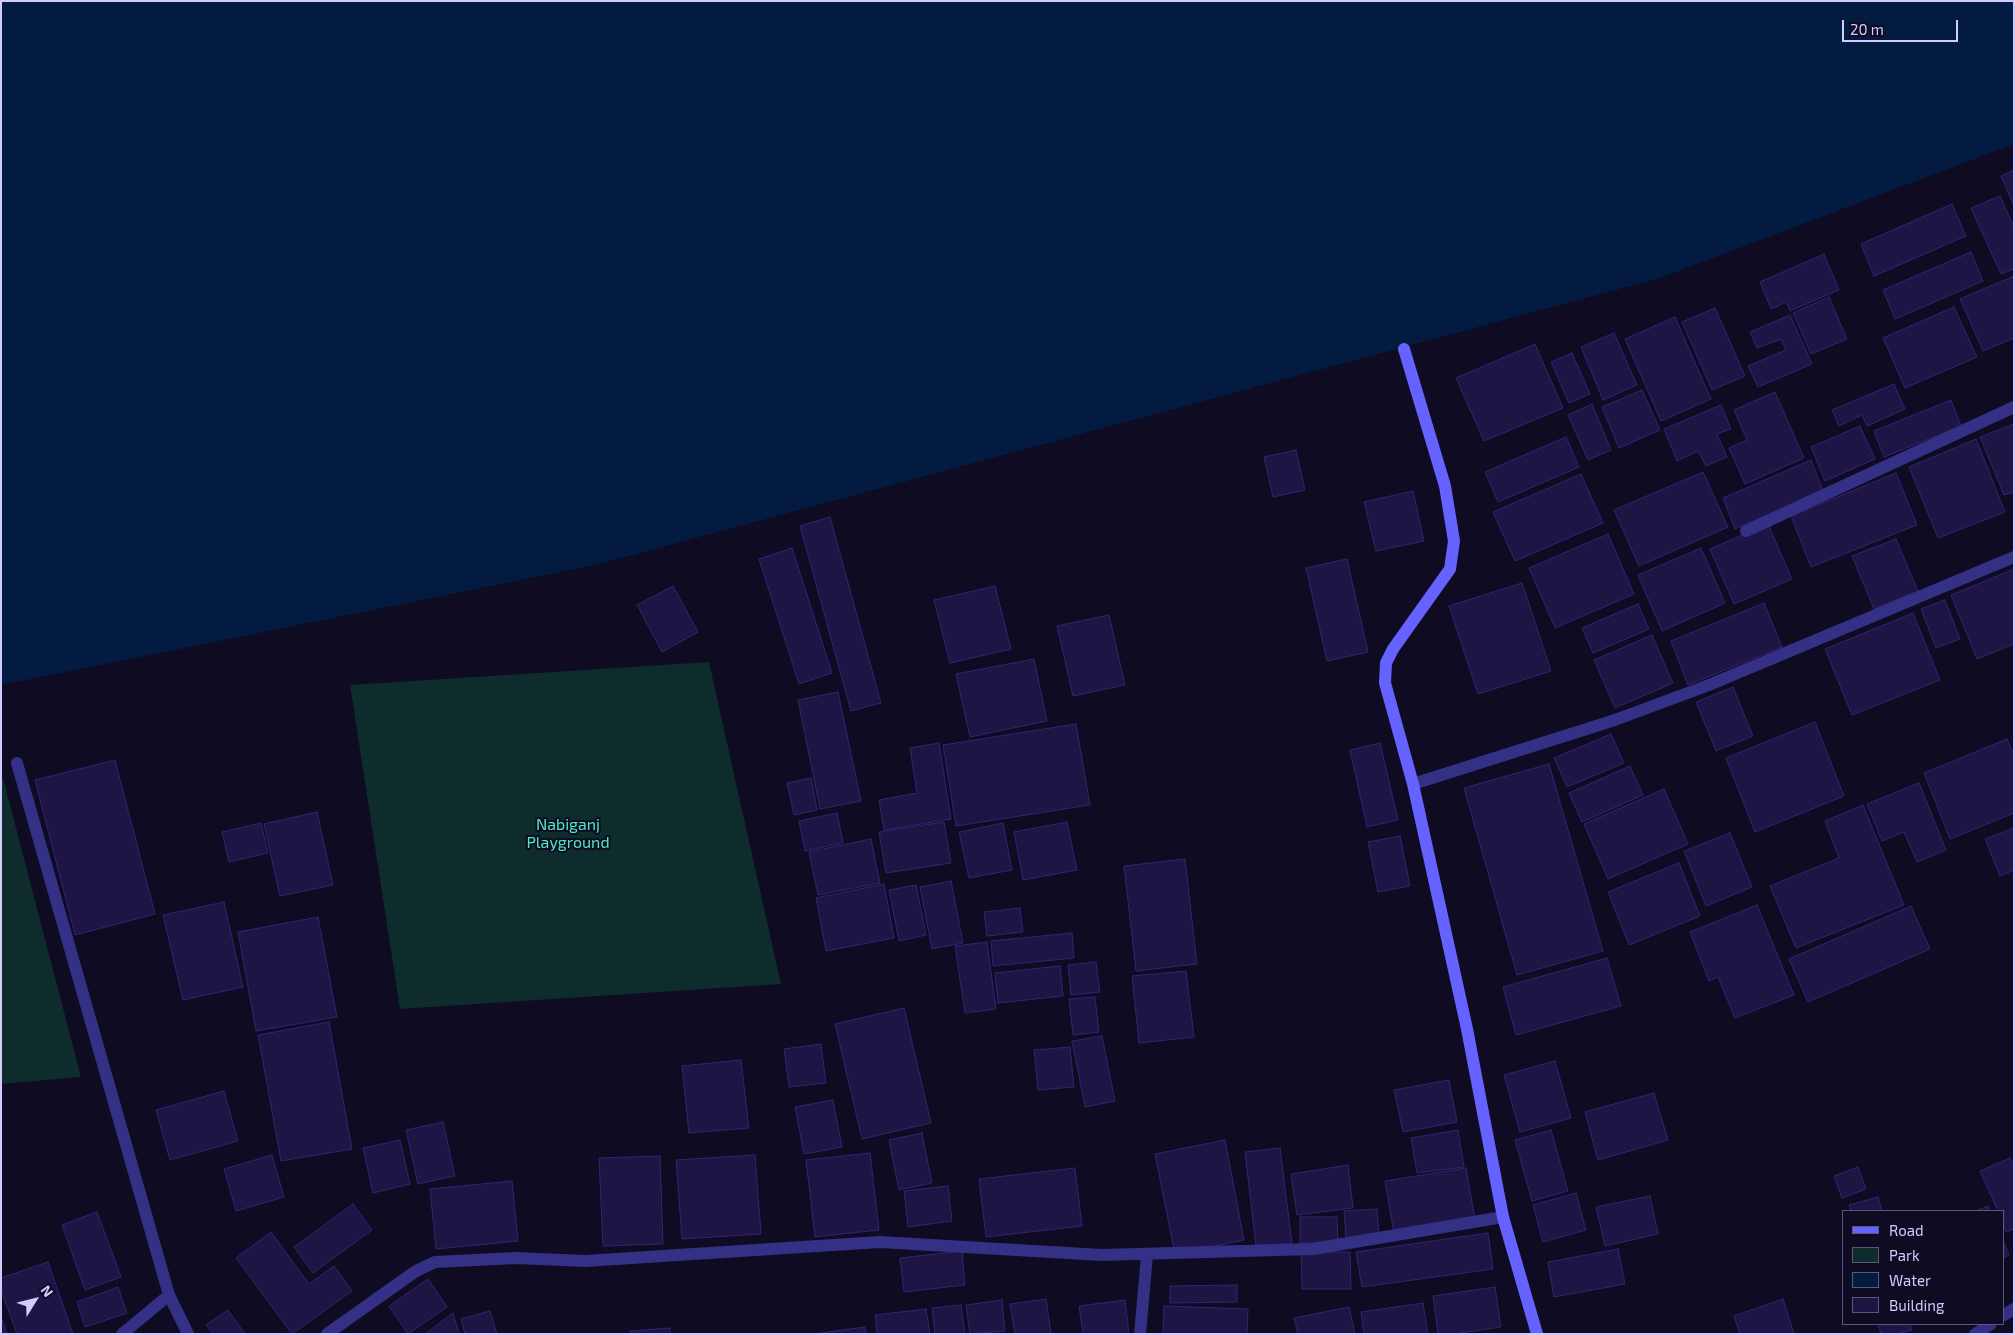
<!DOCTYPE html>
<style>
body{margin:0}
#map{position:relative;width:2015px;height:1335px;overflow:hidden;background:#0e0b22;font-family:"Exo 2",sans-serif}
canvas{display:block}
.frame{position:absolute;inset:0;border:2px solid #d1cbff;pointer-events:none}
.legend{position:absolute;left:1842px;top:1210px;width:162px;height:115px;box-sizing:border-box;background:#0e0b22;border:1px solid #5c587a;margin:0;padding:6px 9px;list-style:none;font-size:15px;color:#d1cbff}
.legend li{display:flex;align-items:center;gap:10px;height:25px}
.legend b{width:25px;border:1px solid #5c587a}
.north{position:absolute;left:10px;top:1275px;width:50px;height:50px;-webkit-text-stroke:4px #0e0b22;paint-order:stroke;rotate:54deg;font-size:14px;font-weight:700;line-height:20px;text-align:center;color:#d1cbff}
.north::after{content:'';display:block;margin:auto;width:18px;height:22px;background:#d1cbff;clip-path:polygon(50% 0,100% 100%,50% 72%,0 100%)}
.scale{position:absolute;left:1842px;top:20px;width:116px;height:22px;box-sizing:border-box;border:2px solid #d1cbff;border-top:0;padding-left:6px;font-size:15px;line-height:18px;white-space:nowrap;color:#d1cbff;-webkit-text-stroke:4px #0e0b22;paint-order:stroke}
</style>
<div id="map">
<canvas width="2015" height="1335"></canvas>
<div class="frame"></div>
<ul class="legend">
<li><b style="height:6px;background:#6562ff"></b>Road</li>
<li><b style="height:14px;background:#0d2c2b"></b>Park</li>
<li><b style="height:14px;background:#041b41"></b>Water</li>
<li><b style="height:14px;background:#1e1545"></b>Building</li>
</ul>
<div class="north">N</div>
<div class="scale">20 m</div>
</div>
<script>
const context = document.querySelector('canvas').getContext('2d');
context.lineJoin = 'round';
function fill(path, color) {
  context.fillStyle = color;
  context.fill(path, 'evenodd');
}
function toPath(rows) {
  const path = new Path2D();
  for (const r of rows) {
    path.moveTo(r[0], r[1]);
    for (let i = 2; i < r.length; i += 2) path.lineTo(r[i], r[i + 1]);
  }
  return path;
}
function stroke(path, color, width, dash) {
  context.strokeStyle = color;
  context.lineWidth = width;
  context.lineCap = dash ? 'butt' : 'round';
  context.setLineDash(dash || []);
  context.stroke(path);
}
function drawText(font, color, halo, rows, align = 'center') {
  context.font = font + ' "Exo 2",sans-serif';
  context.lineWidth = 4;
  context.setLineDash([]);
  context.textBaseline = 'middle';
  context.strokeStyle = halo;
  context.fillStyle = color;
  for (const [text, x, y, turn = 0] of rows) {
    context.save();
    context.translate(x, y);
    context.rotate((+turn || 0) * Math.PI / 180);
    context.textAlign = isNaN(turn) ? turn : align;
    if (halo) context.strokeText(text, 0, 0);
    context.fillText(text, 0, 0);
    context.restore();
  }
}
fill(toPath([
 [709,662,781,984,400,1009,350,685],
 [1,778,3,778,81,1077,1,1084]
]), '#0d2c2b');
fill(toPath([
 [1,1,2014,1,2014,144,1660,278,595,565,1,685]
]), '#041b41');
const building = toPath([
 [2014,170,2014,206,2001,176,2014,170],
 [2000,196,2014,227,2014,269,2001,274,1971,208,2000,196],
 [1952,204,1966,236,1874,276,1861,244,1952,204],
 [1971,252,1983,281,1895,319,1883,290,1971,252],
 [1824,254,1839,290,1790,311,1786,302,1771,309,1760,282,1824,254],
 [2014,276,2014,338,1983,351,1960,299,2014,276],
 [1829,297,1847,339,1811,354,1793,313,1829,297],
 [1954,307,1977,357,1905,388,1883,338,1954,307],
 [1715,308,1745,376,1712,390,1682,322,1715,308],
 [1790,315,1812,364,1758,387,1748,366,1786,350,1781,339,1757,348,1750,332,1790,315],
 [1675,317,1711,399,1661,421,1625,339,1675,317],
 [1614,333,1637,385,1603,400,1581,347,1614,333],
 [1535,344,1563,408,1484,441,1456,378,1535,344],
 [1572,353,1590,394,1569,403,1551,362,1572,353],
 [1894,384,1905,409,1867,426,1862,415,1839,426,1832,410,1894,384],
 [1642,390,1660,430,1619,448,1602,407,1642,390],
 [1775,392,1804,458,1745,484,1729,448,1747,440,1734,410,1775,392],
 [1951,400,1961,426,1884,457,1874,431,1951,400],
 [1592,404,1611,450,1588,460,1568,415,1592,404],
 [1721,405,1731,429,1717,434,1727,457,1706,466,1698,451,1677,461,1664,429,1721,405],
 [2014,424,2014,492,2004,495,1980,437,2014,424],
 [1860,426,1875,459,1825,481,1811,447,1860,426],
 [1566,437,1579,467,1498,502,1485,472,1566,437],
 [1976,439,2005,512,1938,538,1909,467,1976,439],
 [1296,450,1305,490,1273,497,1264,457,1296,450],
 [1811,460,1823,491,1735,529,1723,498,1811,460],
 [1703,472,1728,527,1639,566,1614,510,1703,472],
 [1896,473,1917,525,1811,567,1791,516,1896,473],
 [1581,474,1603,523,1515,561,1493,512,1581,474],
 [1413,491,1424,541,1376,551,1364,502,1413,491],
 [830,517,881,703,851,711,800,526,830,517],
 [1768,524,1792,579,1734,604,1710,549,1768,524],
 [1608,534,1634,594,1555,628,1529,568,1608,534],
 [1896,539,1918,591,1874,609,1852,556,1896,539],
 [792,548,832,673,799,684,759,559,792,548],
 [1701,548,1725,603,1662,631,1638,575,1701,548],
 [1347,559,1368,652,1327,661,1306,568,1347,559],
 [2014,569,2014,644,1977,659,1951,595,2014,569],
 [1522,583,1551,671,1478,694,1449,606,1522,583],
 [673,586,698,632,662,652,637,605,673,586],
 [995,586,1011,649,950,663,934,600,995,586],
 [1945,600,1960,639,1936,648,1921,609,1945,600],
 [1764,603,1782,647,1688,685,1671,641,1764,603],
 [1638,604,1649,629,1593,653,1582,628,1638,604],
 [1913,613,1940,680,1852,715,1825,649,1913,613],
 [1109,615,1125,685,1073,696,1057,626,1109,615],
 [1652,635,1673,683,1615,708,1594,660,1652,635],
 [1034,659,1047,721,970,737,956,674,1034,659],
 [1733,687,1753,736,1716,751,1696,702,1733,687],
 [838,692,861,801,820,809,798,700,838,692],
 [1815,722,1844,796,1755,832,1726,758,1815,722],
 [1076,724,1090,805,956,826,943,745,1076,724],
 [1611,734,1624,763,1567,787,1554,758,1611,734],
 [2007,739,2014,756,2014,813,1950,839,1924,773,2007,739],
 [939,743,951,819,884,830,879,800,917,793,910,748,939,743],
 [1380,743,1398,820,1367,827,1350,750,1380,743],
 [115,760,155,914,75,935,35,780,115,760],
 [1549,764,1603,951,1517,975,1464,788,1549,764],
 [1630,766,1643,795,1582,822,1569,793,1630,766],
 [811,778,817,810,794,815,787,783,811,778],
 [1919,783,1946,850,1917,862,1904,832,1882,841,1867,804,1919,783],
 [1664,789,1688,844,1608,879,1584,824,1664,789],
 [1863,805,1904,905,1796,948,1770,886,1839,858,1825,821,1863,805],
 [317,812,333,885,280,896,264,824,317,812],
 [837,813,843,843,805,851,799,821,837,813],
 [944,822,951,863,886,873,879,832,944,822],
 [1067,822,1077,870,1023,880,1014,832,1067,822],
 [261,823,268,853,229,862,222,832,261,823],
 [1003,823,1012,870,969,878,959,832,1003,823],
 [2014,828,2014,870,2000,876,1985,839,2014,828],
 [1730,833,1752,887,1706,906,1684,851,1730,833],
 [1400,836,1410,886,1378,892,1368,842,1400,836],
 [871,839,880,883,818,895,809,852,871,839],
 [1185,859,1197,964,1136,971,1124,866,1185,859],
 [1679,863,1700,916,1629,945,1608,892,1679,863],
 [951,881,963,943,932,949,920,887,951,881],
 [884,884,894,938,826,951,816,898,884,884],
 [916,885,926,935,899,941,889,890,916,885],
 [224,902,243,987,183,1000,163,915,224,902],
 [1757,905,1794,995,1735,1018,1718,977,1709,981,1690,932,1757,905],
 [1911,906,1930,949,1808,1002,1789,959,1911,906],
 [1020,908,1023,932,987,936,984,912,1020,908],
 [318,917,337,1017,256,1031,238,932,318,917],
 [1072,933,1074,958,993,966,991,941,1072,933],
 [987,942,996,1009,965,1013,955,946,987,942],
 [1607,958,1621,1006,1516,1035,1503,987,1607,958],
 [1096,962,1100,992,1071,995,1068,965,1096,962],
 [1060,966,1063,996,998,1003,995,973,1060,966],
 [1186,971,1194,1037,1139,1043,1132,976,1186,971],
 [1095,997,1099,1032,1073,1035,1069,999,1095,997],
 [904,1008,931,1123,862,1139,835,1024,904,1008],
 [329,1022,352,1149,281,1161,258,1035,329,1022],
 [1102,1036,1115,1101,1085,1107,1072,1041,1102,1036],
 [821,1044,826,1083,789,1087,784,1049,821,1044],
 [1070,1047,1074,1087,1038,1090,1034,1050,1070,1047],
 [741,1060,749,1128,689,1133,682,1066,741,1060],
 [1555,1061,1571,1118,1520,1132,1504,1075,1555,1061],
 [1449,1080,1457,1122,1403,1132,1394,1090,1449,1080],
 [224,1091,238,1141,170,1160,156,1110,224,1091],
 [1654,1093,1668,1140,1598,1160,1585,1112,1654,1093],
 [833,1100,842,1147,804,1154,795,1107,833,1100],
 [443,1122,455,1176,418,1184,406,1130,443,1122],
 [1458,1130,1464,1167,1417,1173,1411,1138,1458,1130],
 [1551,1130,1568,1191,1532,1201,1515,1140,1551,1130],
 [922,1133,932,1183,899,1190,889,1140,922,1133],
 [400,1140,410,1184,373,1193,363,1148,400,1140],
 [1225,1140,1244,1240,1175,1254,1155,1154,1225,1140],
 [1280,1148,1292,1243,1256,1247,1245,1152,1280,1148],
 [870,1153,879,1230,815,1237,806,1160,870,1153],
 [272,1155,284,1197,236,1211,224,1169,272,1155],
 [755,1155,761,1234,682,1239,676,1160,755,1155],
 [660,1156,663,1244,603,1246,599,1158,660,1156],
 [2010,1158,2014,1167,2014,1229,2006,1232,2004,1226,2004,1211,1998,1211,1980,1171,2010,1158],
 [1348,1165,1353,1208,1297,1215,1291,1174,1348,1165],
 [1858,1167,1866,1189,1842,1198,1834,1176,1858,1167],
 [1075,1168,1082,1226,986,1237,979,1179,1075,1168],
 [1466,1168,1475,1220,1394,1233,1385,1181,1466,1168],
 [512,1181,518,1241,436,1249,430,1189,512,1181],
 [948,1186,952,1221,908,1227,904,1191,948,1186],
 [1576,1193,1586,1230,1543,1242,1533,1205,1576,1193],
 [1650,1196,1658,1234,1605,1246,1596,1207,1650,1196],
 [1878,1197,1882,1211,1851,1211,1849,1205,1878,1197],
 [353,1204,372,1230,313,1273,294,1247,353,1204],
 [1988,1206,1990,1211,1976,1211,1988,1206],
 [1377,1209,1379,1236,1346,1238,1344,1211,1377,1209],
 [97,1212,121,1277,85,1290,62,1225,97,1212],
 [1300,1217,1337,1217,1338,1243,1300,1243,1300,1217],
 [271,1232,309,1284,334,1266,352,1291,292,1334,236,1258,271,1232],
 [1488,1233,1493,1269,1362,1287,1356,1252,1488,1233],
 [2004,1243,2009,1255,2004,1258,2004,1243],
 [1618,1249,1625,1284,1554,1297,1548,1262,1618,1249],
 [962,1251,965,1285,904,1292,900,1258,962,1251],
 [1301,1252,1350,1252,1351,1289,1302,1289,1301,1252],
 [48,1262,73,1334,17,1334,1,1290,1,1278,48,1262],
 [428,1279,447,1307,408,1334,389,1306,428,1279],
 [1237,1285,1237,1302,1170,1303,1170,1286,1237,1285],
 [118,1287,127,1313,85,1327,77,1302,118,1287],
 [1495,1287,1501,1327,1454,1334,1438,1334,1433,1296,1495,1287],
 [1046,1299,1051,1334,1015,1334,1010,1304,1046,1299],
 [1783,1299,1794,1334,1740,1334,1734,1316,1783,1299],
 [1002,1300,1005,1331,970,1334,966,1305,1002,1300],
 [1125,1300,1129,1334,1083,1334,1079,1306,1125,1300],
 [1423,1303,1428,1334,1364,1334,1361,1312,1423,1303],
 [961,1305,965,1334,935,1334,932,1308,961,1305],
 [1164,1306,1248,1309,1247,1334,1163,1334,1164,1306],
 [1349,1307,1355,1334,1298,1334,1294,1318,1349,1307],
 [926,1309,930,1334,877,1334,875,1315,926,1309],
 [228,1310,245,1334,213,1334,206,1325,228,1310],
 [490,1311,497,1334,465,1334,461,1319,490,1311],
 [453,1313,459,1334,425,1334,453,1313],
 [1,1317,7,1334,1,1334,1,1317],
 [1878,1324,1910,1324,1912,1330,1896,1334,1881,1334,1878,1324],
 [865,1327,866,1334,813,1334,865,1327],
 [670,1328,670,1334,630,1334,630,1331,670,1328]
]);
fill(building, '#1e1545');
stroke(building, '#332473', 1);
stroke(toPath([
 [1746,531,2014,407],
 [17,763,169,1295,188,1334],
 [1413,784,1615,720,1709,685,2014,557],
 [2004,1315,2014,1309],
 [122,1334,169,1295],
 [327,1334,416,1271,435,1262,516,1258,585,1261,880,1242,1102,1255,1313,1249,1503,1217],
 [1140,1334,1147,1255],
 [1975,1334,1991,1324]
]), '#333086', 12);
stroke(toPath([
 [1404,349,1445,486,1454,541,1450,569,1393,649,1386,663,1385,683,1413,784,1467,1029,1503,1217,1537,1334]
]), '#6562ff', 12);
drawText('16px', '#4becc2', '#0e0b22', [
 ["Nabiganj",568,825],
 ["Playground",568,843]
]);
</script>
